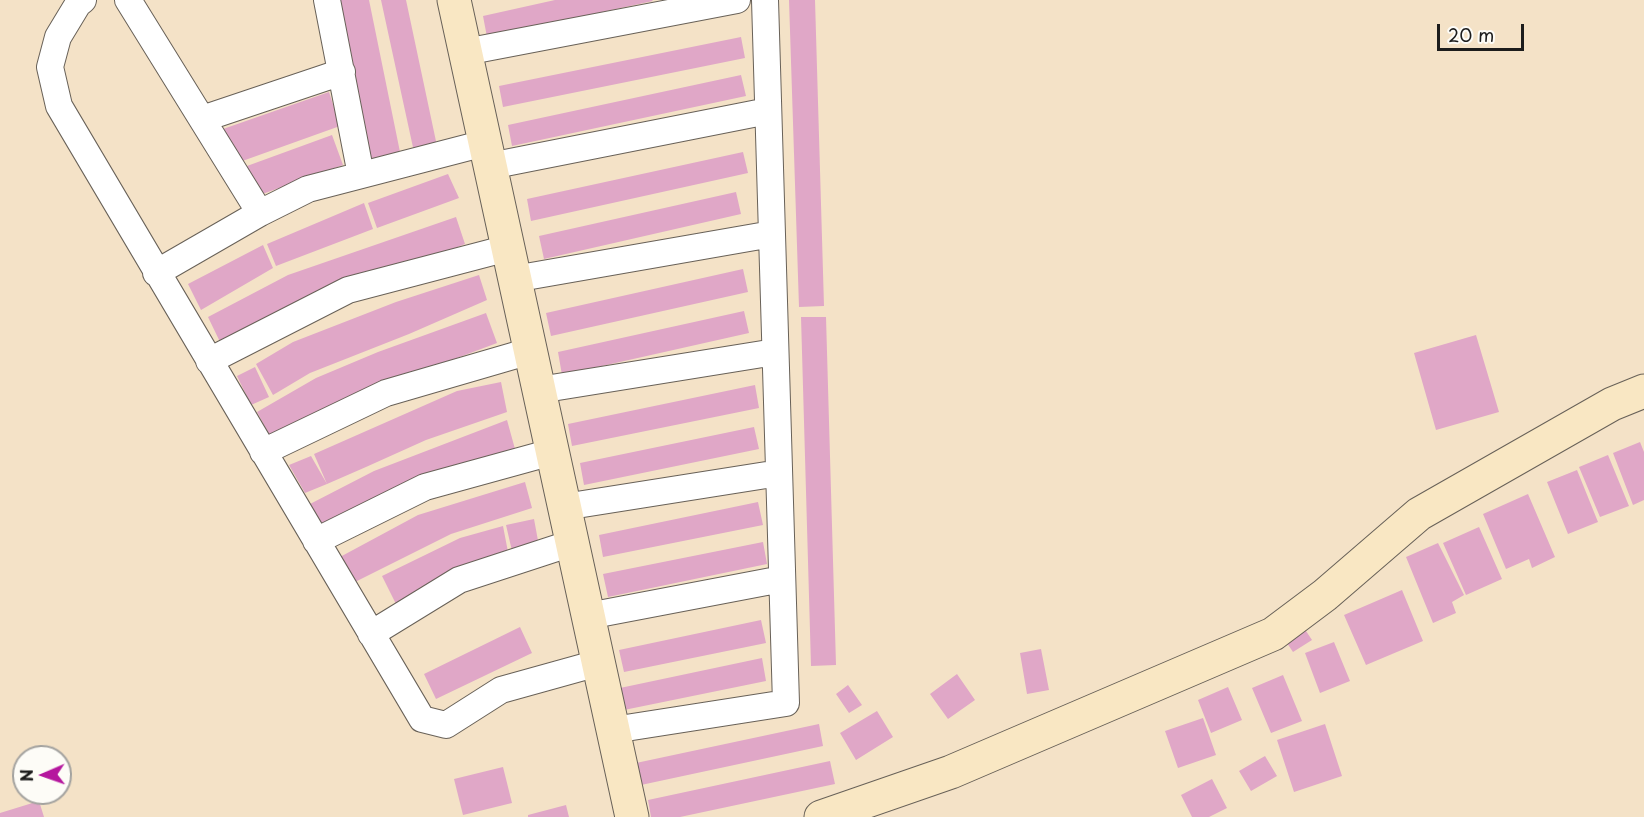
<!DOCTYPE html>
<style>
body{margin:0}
#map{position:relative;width:1644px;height:817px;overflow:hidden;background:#f4e2c7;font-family:"Playpen Sans",sans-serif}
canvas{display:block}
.north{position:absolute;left:12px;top:745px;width:60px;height:60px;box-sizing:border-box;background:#fdfcf7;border:2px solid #a3a29f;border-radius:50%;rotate:268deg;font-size:16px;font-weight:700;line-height:24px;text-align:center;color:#1c1c1c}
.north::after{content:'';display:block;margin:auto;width:21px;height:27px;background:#b5179e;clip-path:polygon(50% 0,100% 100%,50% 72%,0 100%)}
.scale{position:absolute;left:1437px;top:24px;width:87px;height:27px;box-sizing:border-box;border:3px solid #1c1c1c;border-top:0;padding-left:8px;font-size:18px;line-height:21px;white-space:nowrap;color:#1c1c1c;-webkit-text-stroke:4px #fdfcf7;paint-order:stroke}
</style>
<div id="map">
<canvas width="1644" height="817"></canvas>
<div class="north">N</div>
<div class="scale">20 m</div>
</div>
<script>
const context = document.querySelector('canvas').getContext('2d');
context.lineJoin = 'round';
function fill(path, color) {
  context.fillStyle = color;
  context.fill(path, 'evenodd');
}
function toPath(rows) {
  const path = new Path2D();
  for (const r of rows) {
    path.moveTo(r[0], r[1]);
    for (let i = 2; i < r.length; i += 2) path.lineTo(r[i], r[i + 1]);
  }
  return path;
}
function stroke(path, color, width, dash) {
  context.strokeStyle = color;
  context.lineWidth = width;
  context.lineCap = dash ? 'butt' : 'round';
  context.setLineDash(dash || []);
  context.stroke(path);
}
fill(toPath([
 [336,0,369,0,400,152,370,160],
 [381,0,406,0,437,146,414,152],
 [555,0,652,0,653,1,487,37,483,16],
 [789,0,815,0,824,306,799,307],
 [741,37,745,58,503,107,499,86],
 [741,75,746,96,512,146,508,125],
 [329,92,340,126,234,164,223,129],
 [332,135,343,165,257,196,247,166],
 [743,152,748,173,531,221,527,199],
 [448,174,459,198,377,228,368,203],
 [736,192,741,214,544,259,539,236],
 [364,203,373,229,276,266,267,244],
 [456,217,465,244,221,344,208,317,288,275],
 [263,245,273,268,201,310,188,284],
 [743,269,748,292,551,336,546,313],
 [479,275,487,300,409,334,310,373,273,395,256,364,293,342,396,302],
 [744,311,749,333,562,375,558,352],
 [486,313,497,343,329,406,270,436,257,412,316,378,378,352],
 [801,317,826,317,836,665,811,666],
 [1476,335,1499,412,1436,430,1414,353],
 [255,367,269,397,251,405,237,376],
 [501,382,507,412,426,440,366,467,327,484,305,493,289,465,311,456,327,484,314,454,457,391],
 [755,385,759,408,572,446,568,424],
 [507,420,515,449,324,530,310,504,374,471],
 [754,427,759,449,584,485,580,463],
 [1640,442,1644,452,1644,500,1633,505,1613,453],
 [1608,455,1629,506,1600,517,1579,467],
 [1577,470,1598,522,1568,534,1547,482],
 [525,482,532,508,451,534,355,582,340,557,418,515],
 [1528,494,1555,557,1532,568,1529,559,1506,569,1483,514],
 [758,502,763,525,603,557,599,535],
 [534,519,539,546,512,551,506,525],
 [503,526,508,552,396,604,382,576,460,538],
 [1479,527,1502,579,1466,595,1443,543],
 [763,542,767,564,608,597,603,574],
 [1438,543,1464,595,1452,602,1456,613,1433,623,1406,557],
 [1402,590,1423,641,1366,665,1344,615],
 [761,620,766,643,624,672,619,650],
 [1300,622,1312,640,1293,652,1281,634],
 [520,627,532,653,436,699,424,674],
 [1334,642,1350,681,1320,693,1305,653],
 [1041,649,1049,690,1027,694,1020,653],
 [762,658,766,681,624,710,620,688],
 [957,674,975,700,948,719,930,694],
 [1283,675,1302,721,1271,733,1252,688],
 [848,685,862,705,849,713,836,694],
 [1228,687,1242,720,1211,733,1198,700],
 [877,711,893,737,856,760,840,733],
 [1203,718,1216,755,1178,768,1165,731],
 [819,724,823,746,641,785,636,763],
 [1325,724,1342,776,1294,792,1277,740],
 [1265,756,1277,776,1251,791,1239,771],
 [830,761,835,784,680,817,651,817,648,800],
 [503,767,512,803,463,815,454,779],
 [1212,779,1227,808,1209,817,1192,817,1181,795],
 [39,801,44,817,0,817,0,813],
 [566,805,569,817,528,817,528,815]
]), '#e0a7c7');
const street = toPath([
 [83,0,78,4,58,37,50,67,59,106,422,719,446,725,501,690,598,663],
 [128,0,260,213],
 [327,0,361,175],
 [465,52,737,0],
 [202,119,342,72],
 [490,166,768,111],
 [156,273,260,213,308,189,485,143],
 [514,279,772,234],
 [209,361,348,290,508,248],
 [539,390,775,352],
 [263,452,386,393,530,351],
 [564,507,779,473],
 [316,541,425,487,552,452],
 [588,616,782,579],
 [371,634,459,580,572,543],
 [613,730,786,703,765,0]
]);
const secondary = toPath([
 [454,0,632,817],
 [821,817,951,772,1273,634,1325,595,1419,514,1612,404,1644,391]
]);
stroke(street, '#686158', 28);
stroke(secondary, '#686158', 35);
stroke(street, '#fff', 26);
stroke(secondary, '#f9e7c3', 33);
</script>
